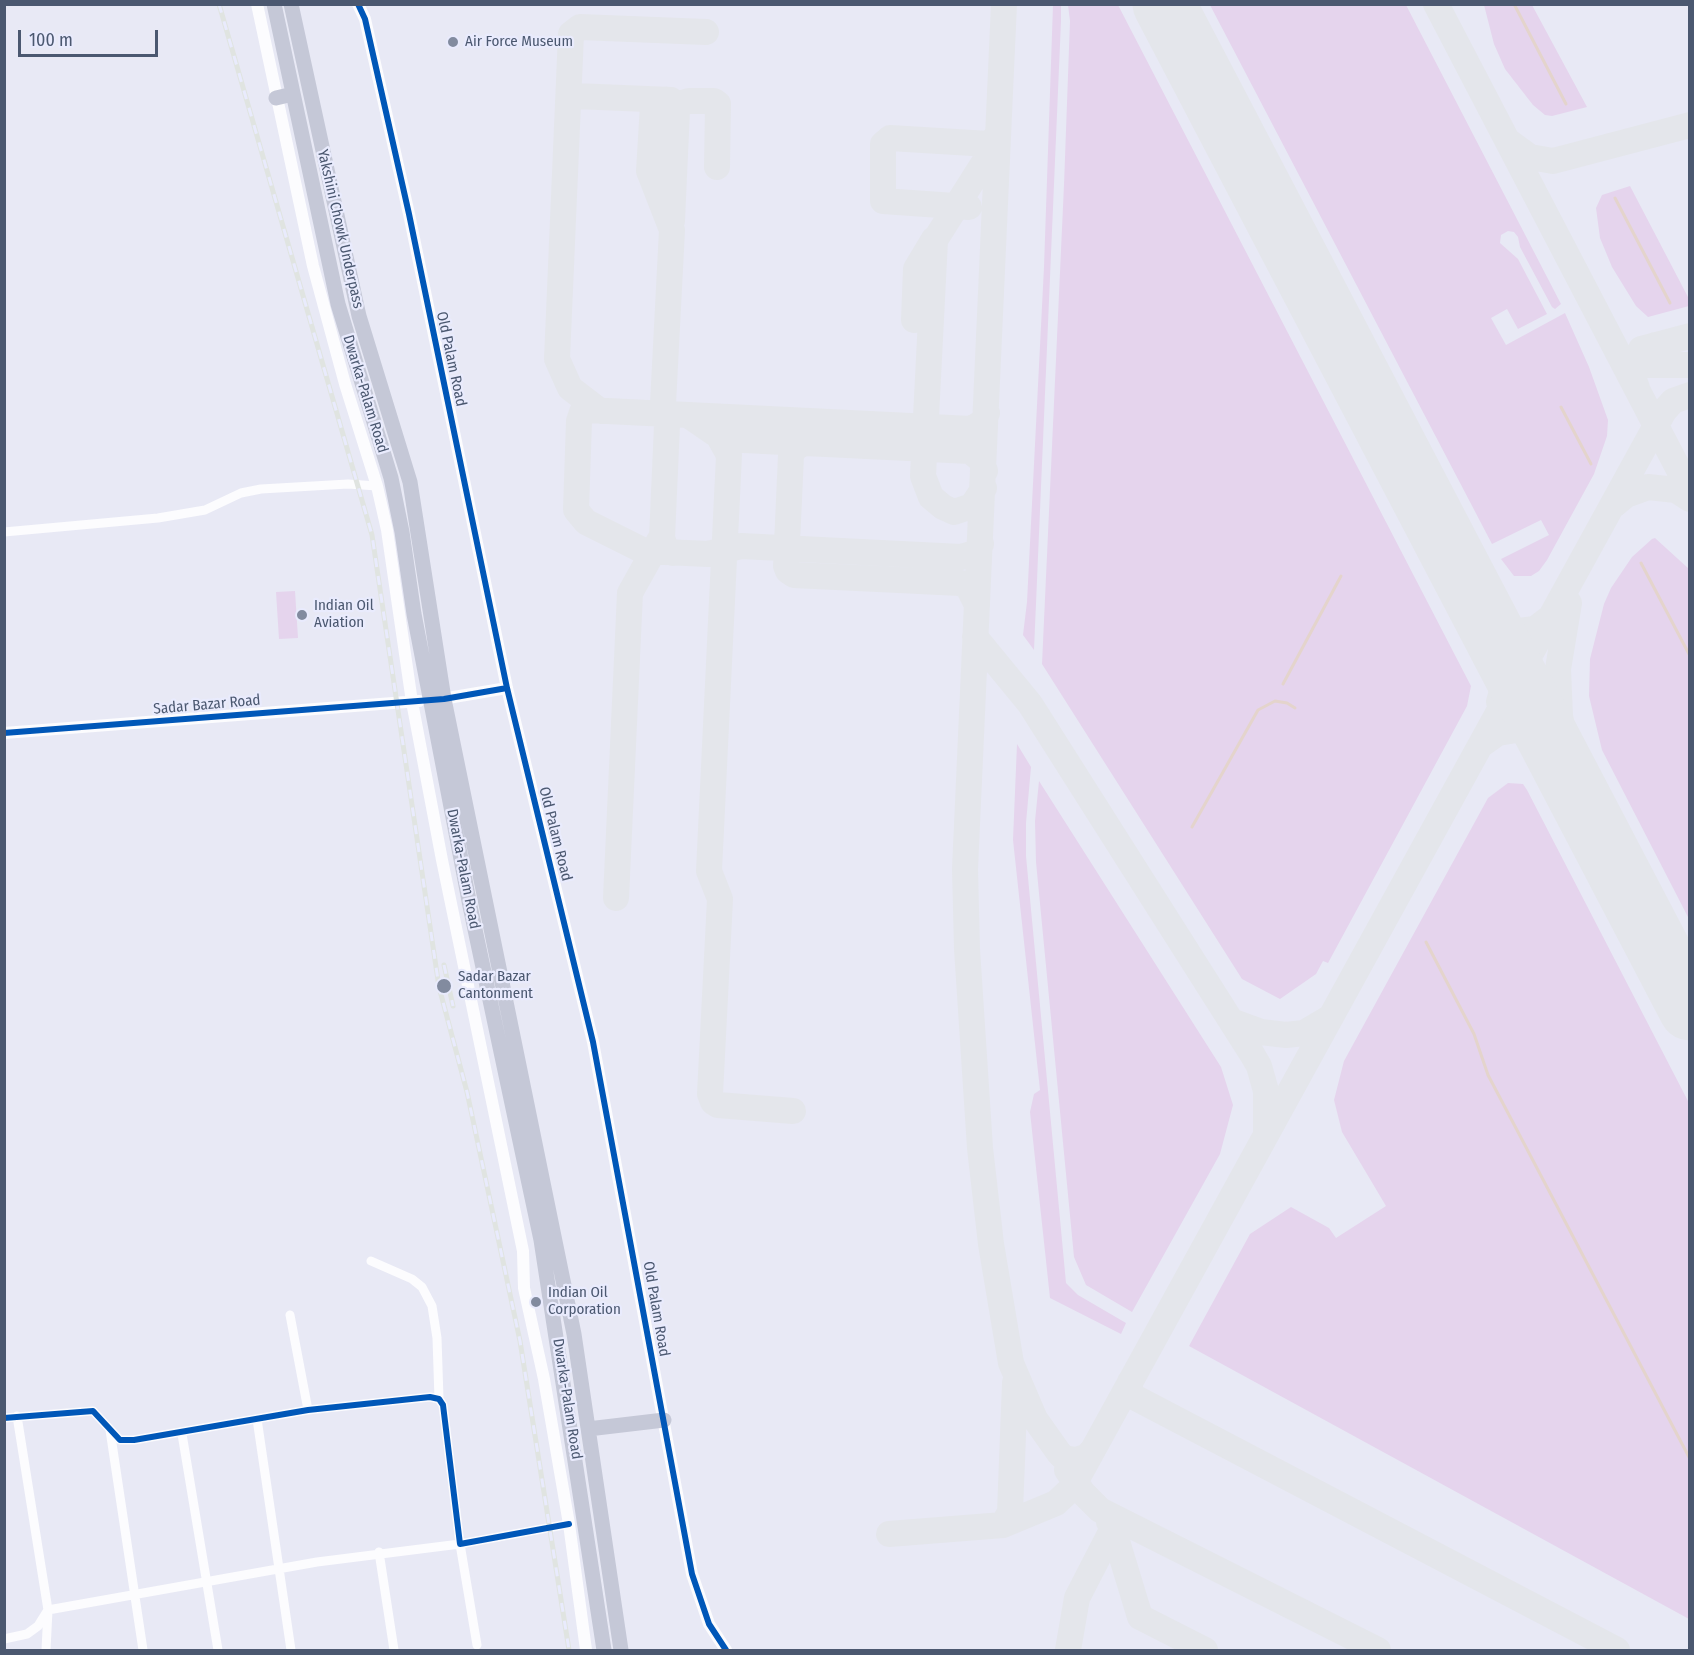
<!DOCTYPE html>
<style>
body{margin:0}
#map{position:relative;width:1694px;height:1655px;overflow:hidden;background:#e8e9f5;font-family:"Fira Sans Condensed",sans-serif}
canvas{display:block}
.frame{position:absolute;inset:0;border:6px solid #4b5870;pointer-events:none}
.scale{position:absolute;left:18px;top:30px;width:140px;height:27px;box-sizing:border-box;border:3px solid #4b5870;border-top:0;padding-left:8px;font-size:18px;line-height:21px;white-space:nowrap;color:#4b5870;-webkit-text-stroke:4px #e9ebfd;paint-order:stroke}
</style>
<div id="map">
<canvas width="1694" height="1655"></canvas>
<div class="frame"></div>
<div class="scale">100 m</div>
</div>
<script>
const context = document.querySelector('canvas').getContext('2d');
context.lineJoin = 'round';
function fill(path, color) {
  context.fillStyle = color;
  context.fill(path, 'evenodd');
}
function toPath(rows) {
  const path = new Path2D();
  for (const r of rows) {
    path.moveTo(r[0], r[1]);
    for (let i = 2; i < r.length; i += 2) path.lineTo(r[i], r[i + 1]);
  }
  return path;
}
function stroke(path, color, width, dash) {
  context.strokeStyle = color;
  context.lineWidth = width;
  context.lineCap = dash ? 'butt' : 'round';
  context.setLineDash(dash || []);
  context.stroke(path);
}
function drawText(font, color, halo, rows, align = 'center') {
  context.font = font + ' "Fira Sans Condensed",sans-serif';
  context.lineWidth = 4.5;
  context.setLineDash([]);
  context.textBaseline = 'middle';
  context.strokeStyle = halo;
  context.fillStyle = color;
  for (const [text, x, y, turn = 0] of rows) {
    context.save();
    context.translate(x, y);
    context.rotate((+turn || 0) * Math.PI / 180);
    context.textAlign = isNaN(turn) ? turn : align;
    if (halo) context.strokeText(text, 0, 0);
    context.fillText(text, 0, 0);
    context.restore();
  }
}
fill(toPath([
 [1053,5,1061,5,1061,21,1034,650,1023,635,1027,602,1044,267],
 [1068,5,1118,5,1471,686,1467,706,1328,963,1323,961,1316,974,1280,999,1242,979,1042,664,1064,185,1070,21],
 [1210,5,1406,5,1561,304,1555,309,1552,307,1520,247,1518,237,1514,232,1508,231,1501,235,1500,243,1518,259,1547,314,1518,329,1507,309,1491,318,1506,345,1565,313,1589,367,1608,420,1607,436,1594,474,1547,560,1539,571,1531,576,1514,576,1501,559,1549,535,1541,520,1492,544],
 [1484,5,1532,5,1587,107,1552,116,1545,115,1533,105,1505,69,1494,44],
 [1630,186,1689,299,1689,306,1648,317,1636,306,1612,267,1600,238,1596,208,1602,195],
 [1655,538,1689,569,1689,919,1602,750,1589,696,1590,659,1604,604,1611,588,1632,557,1652,539],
 [295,591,298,638,279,639,276,592],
 [1017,744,1031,767,1026,823,1026,856,1066,1283,1078,1295,1126,1323,1121,1334,1050,1298,1030,1112,1034,1094,1040,1090,1013,840],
 [1039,781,1221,1067,1233,1105,1220,1154,1132,1312,1086,1285,1074,1257,1036,862,1035,821],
 [1508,783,1523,784,1527,790,1689,1103,1689,1619,1189,1346,1250,1234,1291,1207,1329,1228,1336,1238,1386,1206,1342,1132,1334,1100,1344,1061,1488,798]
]), '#e5d4ed');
stroke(toPath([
 [1514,4,1566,104],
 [1615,198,1670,303],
 [1561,407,1591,464],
 [1641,563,1690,656],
 [1283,684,1341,576],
 [1192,827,1258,710,1275,701,1287,703,1295,708],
 [1426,942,1474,1034,1488,1075,1690,1459]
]), '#e4d4cc', 3);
stroke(toPath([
 [1004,4,965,869,967,949,980,1148,991,1244,1011,1363,1035,1419,1059,1453,1064,1458,1075,1460,1086,1457,1092,1451],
 [1436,4,1690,491],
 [568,101,575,96,671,100],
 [1508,141,1530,157,1553,161,1690,125],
 [969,207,883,201,883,144,890,138,989,144,997,136],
 [672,221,677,110,682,103,689,101,714,101,718,104,717,167],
 [914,320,916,269,934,239],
 [1641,349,1690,336],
 [1634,365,1690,365],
 [1637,388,1633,377,1634,365,1642,353,1655,345],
 [600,411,570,388,557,359,571,34,580,27,706,32],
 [688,415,971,429,983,422,987,413],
 [720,439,729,455,709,871,720,899,710,1094,713,1102,718,1105,793,1111],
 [804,443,795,448,791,455,786,566,788,571,794,575,961,583,968,587,977,605],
 [984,488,972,506,954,512,943,507,931,497,923,476,935,240,995,145],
 [1614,505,1626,495,1648,487,1676,490,1690,499],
 [981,544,975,553,961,557,741,546,708,554,644,551,586,522,576,510,579,421,582,412,587,410,688,415,723,439,970,451,981,460,985,471],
 [673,553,666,549,662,538,667,425,663,404,672,230,649,171,653,105,666,100,677,110],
 [1569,603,1558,669,1560,716,1569,763,1584,805],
 [1480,609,1492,623,1511,632,1535,629,1552,616],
 [1493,633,1504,666,1504,684,1499,702],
 [975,637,1030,704,1252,1054,1259,1066,1266,1091,1266,1131],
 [1481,745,1498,733,1516,730,1536,734,1554,749],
 [616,898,630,593,659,541],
 [1231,1021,1261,1032,1286,1035,1304,1033,1331,1017],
 [1130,1382,1130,1390,1134,1397,1617,1650],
 [1067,1470,1083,1493,1100,1510,1378,1650],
 [1003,1525,1010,1512,1015,1383],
 [1113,1528,1140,1617,1205,1650],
 [889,1534,1003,1525,1056,1503,1072,1488,1664,411,1673,401,1690,395],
 [1068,1650,1077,1598,1113,1528,1109,1522]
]), '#e4e6eb', 26);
stroke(toPath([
 [1164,4,1690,1009]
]), '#e4e6eb', 63);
stroke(toPath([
 [4,532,158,518,205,510,241,493,261,489,348,484,377,486],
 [371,1261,412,1279,422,1287,432,1306,437,1338,439,1399],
 [290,1315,308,1410],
 [17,1416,48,1610,46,1650],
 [4,1418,93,1411,120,1440,134,1440,308,1410,430,1397,439,1399,443,1405,460,1544,569,1524],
 [257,1419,291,1650],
 [110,1430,143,1650],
 [182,1434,218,1650],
 [379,1552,394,1650],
 [4,1639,27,1634,38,1626,48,1610,317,1562,460,1544,477,1645]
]), '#fcfcfe', 9);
stroke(toPath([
 [257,4,313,266,345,384,377,486,387,530,412,702,442,860,523,1251,524,1288,544,1379,569,1524,586,1650],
 [358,4,365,19,409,214,507,688,593,1042,692,1574,709,1624,726,1650],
 [436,700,507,688],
 [4,733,419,701]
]), '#fcfcfe', 12);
stroke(toPath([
 [274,4,338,304,391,478,402,532,414,614,470,906,541,1240,604,1650],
 [291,4,359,316,410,482,444,699,574,1334,621,1650],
 [276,98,293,94],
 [588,1429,664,1420]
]), '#c5c8d7', 15);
const rail = toPath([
 [219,4,372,535,439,987,467,1092,520,1341,569,1650],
 [444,965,453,1006]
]);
stroke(rail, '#e0e4e1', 5);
stroke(rail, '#e9ebfd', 3, [9]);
stroke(toPath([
 [358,4,365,19,409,214,507,688,593,1042,692,1574,709,1624,726,1650],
 [4,733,444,699,507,688],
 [4,1418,93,1411,120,1440,134,1440,308,1410,430,1397,439,1399,443,1405,460,1544,569,1524]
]), '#0057b8', 6);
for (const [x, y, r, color] of [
 [453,42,6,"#828b9f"],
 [302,615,6,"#828b9f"],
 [444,986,8,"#828b9f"],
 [536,1302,6,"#828b9f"]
]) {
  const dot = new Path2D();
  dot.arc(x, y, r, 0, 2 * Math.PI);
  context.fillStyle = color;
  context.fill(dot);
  stroke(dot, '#e9ebfd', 2);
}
drawText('15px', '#4b5870', '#e9ebfd', [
 ["Air Force Museum",465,42],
 ["Indian Oil",314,606],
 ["Aviation",314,623],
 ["Sadar Bazar",458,977],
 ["Cantonment",458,994],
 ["Indian Oil",548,1293],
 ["Corporation",548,1310]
], 'left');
drawText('15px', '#4b5870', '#e9ebfd', [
 ["Yakshini Chowk Underpass",340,229,77],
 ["Old Palam Road",451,359,78],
 ["Dwarka-Palam Road",365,394,73],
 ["Sadar Bazar Road",207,705,-5],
 ["Old Palam Road",555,834,76],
 ["Dwarka-Palam Road",463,869,79],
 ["Old Palam Road",656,1309,80],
 ["Dwarka-Palam Road",567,1399,81]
]);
</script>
